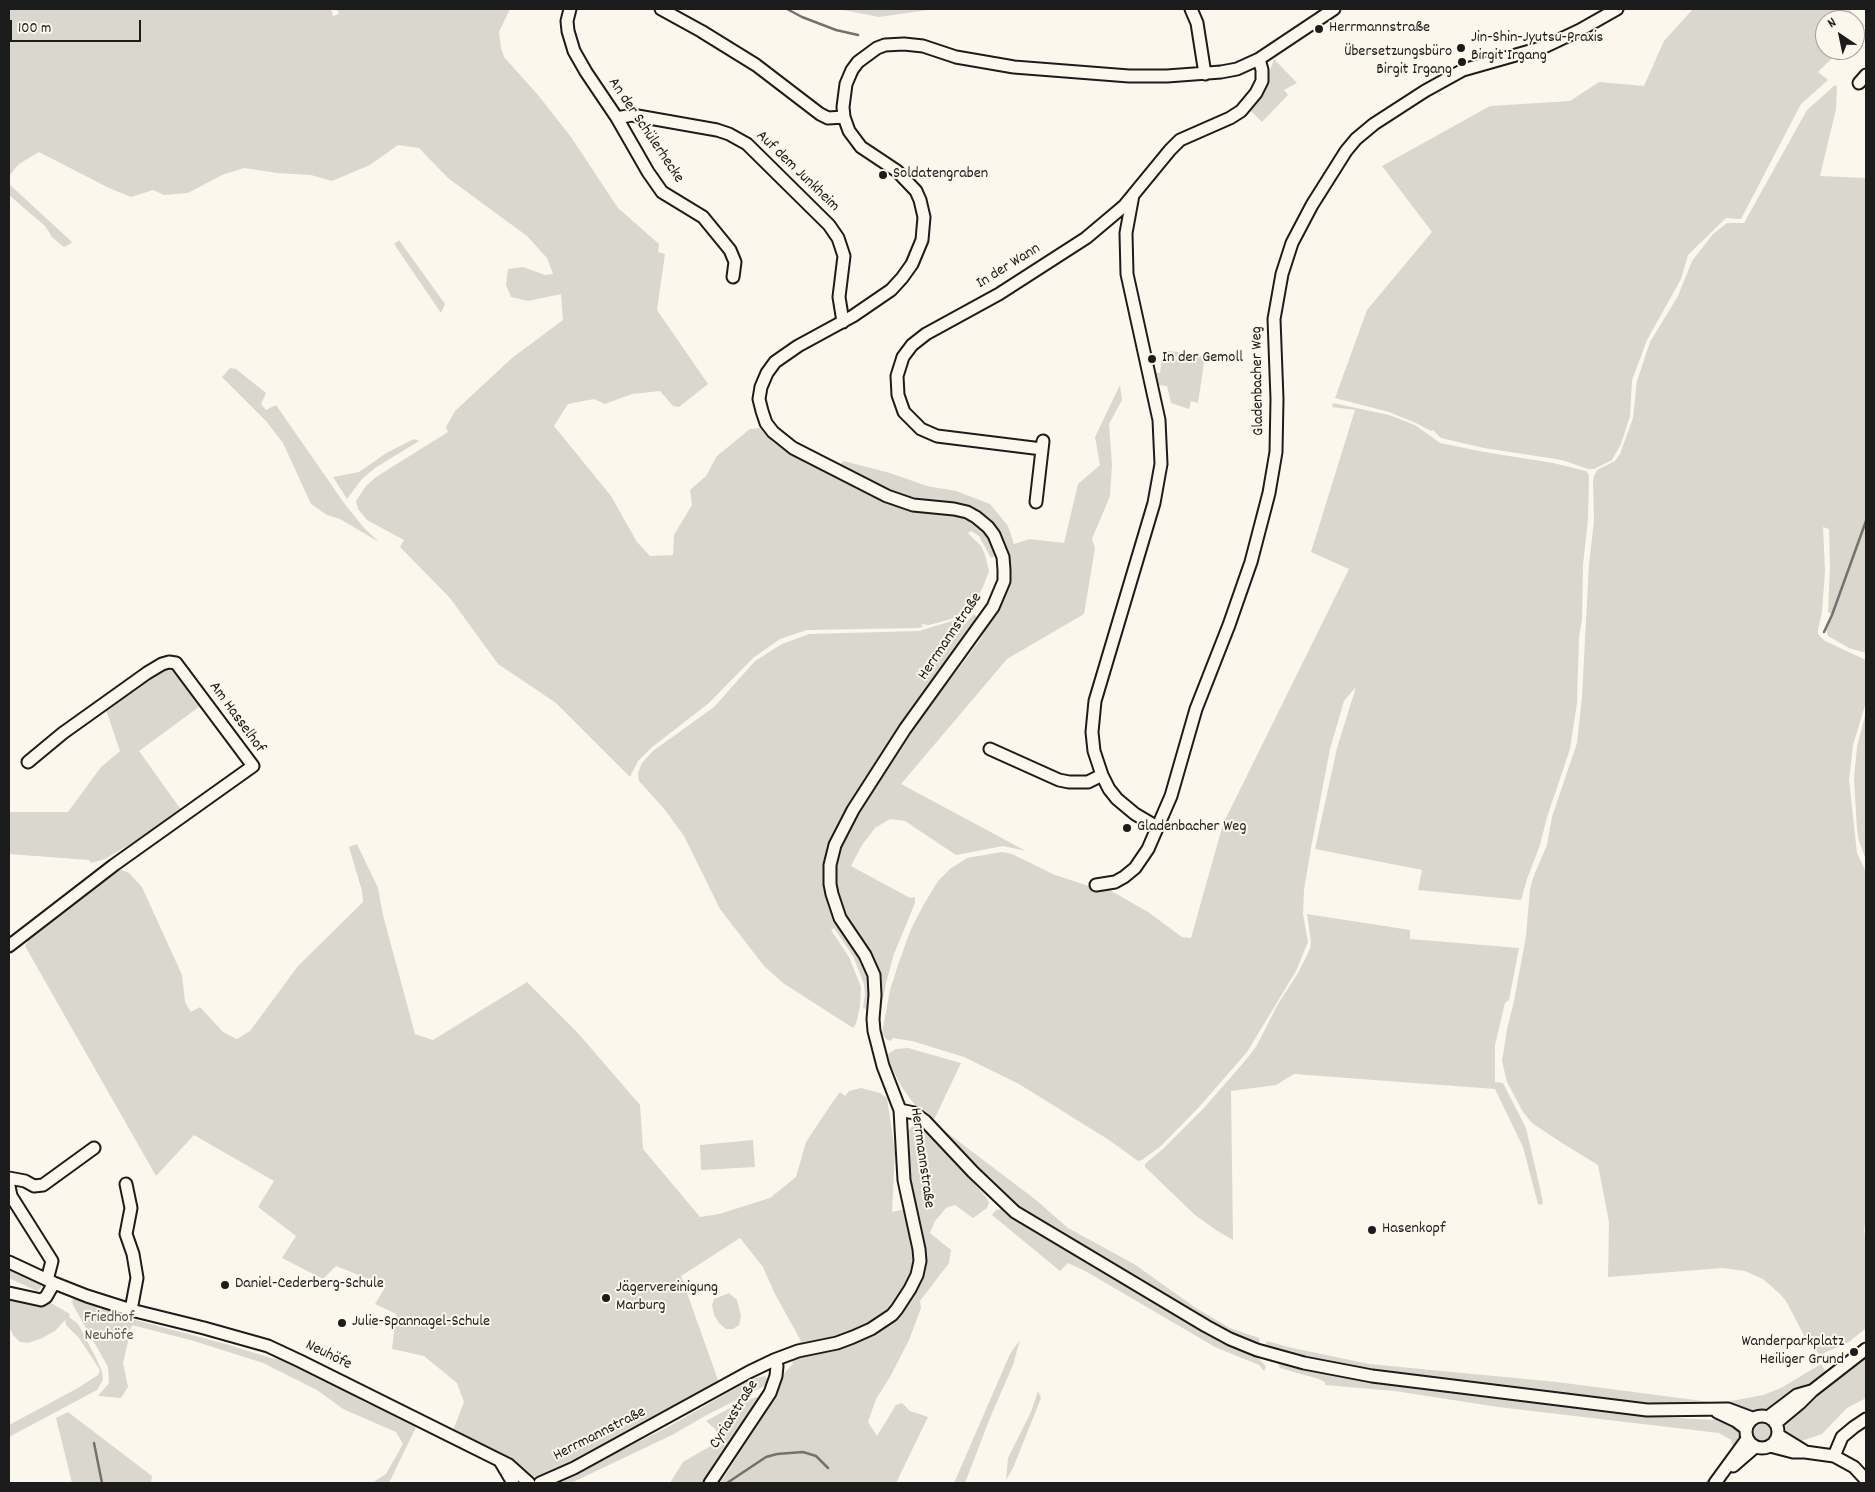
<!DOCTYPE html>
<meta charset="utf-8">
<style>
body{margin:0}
#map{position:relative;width:1875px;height:1492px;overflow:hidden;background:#fbf7ec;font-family:Dekko,sans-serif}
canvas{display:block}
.frame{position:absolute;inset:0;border:10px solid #1c1c1c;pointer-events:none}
.north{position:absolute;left:1815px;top:10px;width:50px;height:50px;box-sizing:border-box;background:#fbf7ec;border:1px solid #a29f99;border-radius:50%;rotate:326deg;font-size:14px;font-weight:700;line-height:20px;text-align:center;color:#1c1c1c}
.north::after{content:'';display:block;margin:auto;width:18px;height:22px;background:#1c1c1c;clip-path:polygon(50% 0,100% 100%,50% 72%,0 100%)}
.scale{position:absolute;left:10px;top:20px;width:131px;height:22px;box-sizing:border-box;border:2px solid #1c1c1c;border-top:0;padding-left:6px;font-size:15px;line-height:18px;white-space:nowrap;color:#1c1c1c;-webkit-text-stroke:4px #fbf7ec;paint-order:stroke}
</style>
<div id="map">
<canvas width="1875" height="1492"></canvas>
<div class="frame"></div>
<div class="north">N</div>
<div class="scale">100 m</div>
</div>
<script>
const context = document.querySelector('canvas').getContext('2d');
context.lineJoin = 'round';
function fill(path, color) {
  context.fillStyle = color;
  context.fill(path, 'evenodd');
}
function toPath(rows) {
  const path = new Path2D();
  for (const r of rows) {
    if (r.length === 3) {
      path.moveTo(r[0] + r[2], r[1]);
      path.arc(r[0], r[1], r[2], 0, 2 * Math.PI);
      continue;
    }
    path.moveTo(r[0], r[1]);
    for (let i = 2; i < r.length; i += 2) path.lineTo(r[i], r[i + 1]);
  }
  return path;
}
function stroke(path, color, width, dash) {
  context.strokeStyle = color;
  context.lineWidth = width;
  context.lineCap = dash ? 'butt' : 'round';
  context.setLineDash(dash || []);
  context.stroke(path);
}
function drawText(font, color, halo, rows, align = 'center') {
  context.font = font + ' Dekko,sans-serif';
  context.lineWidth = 4;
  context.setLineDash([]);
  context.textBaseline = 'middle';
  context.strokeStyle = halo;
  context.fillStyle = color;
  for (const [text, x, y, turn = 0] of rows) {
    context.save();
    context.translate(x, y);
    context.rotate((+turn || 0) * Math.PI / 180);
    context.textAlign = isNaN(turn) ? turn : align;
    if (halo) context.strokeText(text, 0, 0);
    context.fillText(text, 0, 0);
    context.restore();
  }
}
fill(toPath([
 [9,9,331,9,333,16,339,14,337,9,510,9,499,32,501,48,504,57,538,95,571,137,618,208,659,244,658,252,665,254,657,310,708,384,679,407,673,406,660,391,632,394,605,404,594,399,568,404,554,426,611,496,637,542,650,556,673,555,674,535,692,505,690,490,706,476,717,456,750,429,760,428,774,443,790,454,838,476,856,489,866,488,966,516,981,526,992,543,997,555,991,558,979,536,971,531,968,533,981,546,985,555,989,571,983,587,972,607,962,616,929,625,921,624,923,627,917,628,807,630,780,639,753,658,709,703,651,748,638,761,630,777,556,703,498,664,450,598,400,547,404,540,367,520,358,509,356,501,366,486,376,477,448,432,446,427,455,411,512,358,563,320,561,294,528,301,511,297,506,285,508,269,523,267,545,275,553,274,547,258,527,236,448,178,419,148,398,145,370,165,332,181,311,175,277,173,244,168,222,175,188,193,164,195,153,190,131,197,109,188,39,152,19,164,9,176],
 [838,9,935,9,879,17],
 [1693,9,1849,9,1865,26,1855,36,1855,20,1825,20,1825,50,1840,50,1818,72,1828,80,1801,104,1741,219,1726,218,1688,255,1681,279,1647,340,1632,380,1630,416,1621,444,1612,460,1594,469,1588,469,1562,460,1484,448,1441,438,1433,430,1431,431,1416,423,1389,412,1335,398,1367,310,1432,232,1382,166,1490,106,1570,101,1599,82,1644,86,1664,41],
 [1274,59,1297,83,1284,90,1288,95,1262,122,1248,108,1265,85],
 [1835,85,1837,87,1836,109,1820,176,1866,178,1866,653,1849,648,1828,636,1826,629,1832,615,1828,612,1830,566,1829,529,1823,527,1825,571,1822,612,1818,629,1818,634,1825,641,1866,660,1866,702,1853,745,1849,780,1857,853,1866,872,1866,1219,1864,1230,1866,1240,1866,1328,1849,1342,1824,1353,1821,1356,1807,1341,1786,1301,1780,1294,1763,1279,1745,1271,1723,1268,1608,1277,1609,1222,1598,1165,1562,1143,1532,1123,1523,1112,1507,1082,1502,1061,1507,1029,1514,1001,1526,936,1530,889,1533,878,1547,845,1552,817,1577,743,1582,697,1589,564,1594,521,1593,481,1594,476,1597,470,1615,461,1620,454,1633,418,1637,381,1650,342,1678,296,1692,261,1713,234,1727,223,1744,223,1807,110],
 [9,184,72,242,70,244,64,247,59,243,52,237,45,226,9,195],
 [399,240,445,304,441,313,394,244],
 [1163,350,1205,356,1198,403,1191,401,1189,409,1171,403,1167,386,1157,385,1156,373,1160,373],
 [230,368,236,369,266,393,261,404,266,410,276,405,344,503,364,528,379,542,340,519,327,515,311,504,283,443,266,421,222,377],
 [1120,385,1122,400,1109,424,1112,464,1110,496,1092,539,1095,548,1084,614,1007,659,901,784,1026,851,1003,846,956,855,905,821,890,819,875,828,862,845,851,866,910,898,915,897,915,903,894,954,886,983,878,1026,876,967,871,955,865,946,863,946,844,913,835,880,837,853,845,832,914,726,969,655,981,638,1006,591,1010,570,1008,555,998,532,984,516,971,508,917,499,890,492,861,477,853,471,840,464,844,461,890,473,927,486,956,491,990,504,1008,526,1014,544,1030,539,1064,543,1078,484,1100,465,1095,437],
 [1333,403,1389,415,1415,425,1440,443,1484,452,1553,463,1586,471,1589,475,1588,519,1583,565,1582,620,1579,637,1577,703,1570,749,1547,817,1540,845,1527,879,1521,900,1418,890,1422,870,1315,849,1337,748,1356,687,1344,701,1330,749,1311,848,1304,890,1303,914,1308,942,1296,971,1247,1052,1200,1106,1161,1146,1142,1160,1138,1161,1109,1140,1019,1084,964,1057,912,1041,893,1038,891,1041,886,1039,882,1033,890,990,900,959,911,929,924,904,938,881,950,869,967,858,1002,852,1012,854,1055,875,1095,888,1106,888,1148,912,1182,937,1191,938,1223,824,1349,569,1311,552,1355,410,1332,407],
 [414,439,419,441,375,468,362,479,347,499,333,477,359,472,388,452],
 [974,614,979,620,957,652,900,725,837,825,825,861,856,949,869,975,870,1010,863,1008,865,994,864,984,853,956,834,928,831,930,849,957,861,987,860,1007,856,1024,853,1028,783,983,764,966,720,909,684,836,665,810,639,781,638,773,642,763,653,751,714,707,755,661,782,644,809,634,919,631,955,620,964,625],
 [161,668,171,668,176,670,203,704,139,751,182,811,154,830,105,859,91,863,89,860,9,854,9,812,68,812,101,767,120,751,105,707],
 [1866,712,1866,860,1859,841,1857,829,1854,778,1857,747],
 [357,844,378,888,383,915,415,1034,433,1040,527,982,577,1032,640,1105,643,1149,700,1217,719,1214,770,1198,796,1177,806,1142,834,1100,840,1092,845,1096,849,1091,861,1088,880,1093,887,1098,895,1152,892,1212,915,1207,910,1175,909,1130,914,1124,921,1126,987,1198,989,1203,987,1208,973,1218,955,1205,946,1208,935,1221,930,1233,951,1250,949,1263,920,1301,921,1308,909,1340,890,1377,876,1399,868,1422,877,1436,896,1405,902,1403,910,1411,928,1417,896,1483,720,1483,777,1396,784,1373,793,1364,787,1348,801,1341,775,1294,763,1267,740,1238,681,1276,719,1383,565,1467,538,1478,530,1476,511,1461,452,1433,464,1402,457,1383,424,1356,392,1349,396,1314,375,1304,386,1286,336,1266,323,1279,282,1258,296,1236,258,1207,274,1181,194,1135,156,1176,25,946,29,939,50,919,116,870,119,869,129,873,142,887,182,975,185,1002,191,1012,200,1007,223,1032,237,1039,250,1031,298,966,363,902,362,891,349,847],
 [1307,914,1410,930,1410,939,1519,948,1509,1000,1505,1003,1495,1045,1495,1082,1503,1083,1526,1128,1540,1188,1543,1203,1541,1205,1538,1204,1523,1147,1495,1089,1294,1074,1276,1085,1231,1091,1233,1240,1216,1230,1195,1215,1145,1167,1145,1164,1164,1148,1204,1108,1250,1055,1257,1045,1278,1004,1298,973,1310,949,1311,942],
 [908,1048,961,1063,933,1122,1036,1200,1068,1228,1134,1264,1196,1308,1230,1328,1259,1338,1260,1343,1256,1347,1226,1335,1016,1209,914,1104,901,1086,891,1066,888,1054,896,1049],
 [753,1140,755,1167,701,1170,700,1145],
 [1002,1209,1021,1224,1190,1324,1220,1342,1257,1357,1264,1364,1266,1367,1264,1371,1259,1365,1215,1347,1087,1272,1068,1263,1060,1271,992,1215,996,1210],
 [9,1268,36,1280,41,1283,41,1288,37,1291,9,1278],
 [729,1293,737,1300,741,1316,739,1325,733,1329,726,1329,719,1323,714,1315,712,1305,714,1299],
 [9,1295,44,1299,70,1314,69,1317,78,1324,96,1358,102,1371,103,1380,97,1390,9,1437,9,1425,78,1388,98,1375,100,1370,79,1338,66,1325,65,1320,55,1331,40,1339,28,1343,20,1342,13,1335,9,1326],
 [76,1298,132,1314,132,1319,226,1344,271,1358,287,1360,315,1373,366,1403,384,1409,417,1425,389,1483,372,1483,386,1474,403,1444,396,1432,343,1409,317,1390,263,1363,194,1341,132,1325,123,1363,128,1387,121,1398,98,1396,109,1383,108,1367,73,1305,72,1300],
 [1020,1340,1013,1365,990,1418,965,1483,954,1483,1010,1354],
 [1267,1341,1288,1347,1369,1364,1557,1382,1710,1402,1731,1401,1763,1395,1781,1388,1821,1364,1828,1375,1767,1412,1679,1408,1395,1376,1319,1363,1264,1347],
 [1866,1358,1866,1398,1847,1408,1822,1434,1796,1443,1785,1432,1782,1423,1785,1417],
 [1278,1363,1314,1371,1396,1385,1641,1416,1716,1420,1731,1424,1737,1429,1740,1440,1732,1453,1708,1483,1705,1483,1733,1447,1731,1440,1719,1433,1498,1407,1395,1391,1325,1385,1325,1382,1319,1379,1280,1368],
 [765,1376,768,1380,764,1386,705,1416,674,1434,571,1483,555,1483,668,1427,752,1379],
 [1038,1391,1041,1398,1013,1468,1006,1480,1008,1458,1031,1412],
 [757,1397,759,1399,703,1483,670,1483,683,1462,719,1441,715,1429,706,1421,739,1403],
 [68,1412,152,1476,151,1483,72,1483,56,1418],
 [1761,1432,10]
]), '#dad7ce');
stroke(toPath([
 [787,9,802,17,836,30,858,35],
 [1824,632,1832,615,1866,521],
 [94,1443,102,1483],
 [727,1483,766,1457,777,1454,803,1452,816,1456,828,1468]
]), '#74726e', 2.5);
const minor = toPath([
 [570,9,567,21,568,31,574,51,586,72,617,118,648,172,662,192,703,217,730,250,735,262,733,277],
 [661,9,701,31,756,65,820,114,828,118,844,117],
 [1191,9,1197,23,1205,74],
 [1859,83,1866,75],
 [617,118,632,115,717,130,729,134,747,144,829,225,838,238,844,256,839,297,843,322],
 [1133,195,1126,233,1127,274,1159,420,1161,464,1154,503,1095,701,1092,732,1094,751,1102,775,1109,789,1117,799,1135,814,1157,827],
 [1042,449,937,436,921,429,904,412,898,395,897,376,903,357,912,345,926,334,999,294,1086,238,1124,206,1170,150,1180,140,1230,118,1241,111,1256,93,1262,81,1262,70,1259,59],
 [1036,502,1043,441],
 [990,749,1059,780,1069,782,1088,782,1102,775],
 [1096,885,1115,882,1124,877,1135,868,1148,849,1171,796,1196,709,1229,625,1251,562,1269,493,1276,452,1277,399,1274,319,1282,274,1292,243,1312,205,1346,151,1356,139,1374,124,1425,91,1463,70,1544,47,1580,30,1617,9],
 [9,946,114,865,253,766,176,663,169,662,162,664,147,673,63,733,28,762],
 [900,1110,914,1113,925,1121,973,1172,1015,1212,1206,1326,1230,1339,1257,1350,1304,1363,1372,1376,1647,1410,1728,1409,1752,1418],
 [9,1178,25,1181,34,1186,43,1185,94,1148],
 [126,1184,131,1208,126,1234,133,1254,137,1278,131,1310],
 [9,1186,11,1196,52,1261,47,1280],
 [9,1262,54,1283,87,1296,131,1310,204,1328,268,1346,300,1361,509,1465,529,1483],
 [9,1293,41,1300,46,1297,54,1283],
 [1717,1412,1736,1421,1745,1428],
 [1762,1432,16],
 [1768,1417,1797,1395,1811,1391],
 [1776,1423,1800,1403,1812,1391,1866,1349],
 [1778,1435,1804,1451],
 [1770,1446,1793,1452,1805,1452,1834,1456,1854,1467,1866,1480],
 [1834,1456,1842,1437,1854,1427,1866,1419],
 [500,1461,513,1483],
 [1733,1466,1755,1447],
 [540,1483,574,1468,749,1372,774,1360,798,1351,837,1343,853,1337,871,1329,892,1315,897,1309,910,1289,917,1275,920,1261,919,1249,904,1180,900,1110,883,1066,874,1031,873,1019,875,995,874,975,865,955,840,918,832,894,830,884,830,865,835,845,853,810,905,729,993,607,1004,581,1004,570,1003,557,994,535,988,527,976,517,967,512,954,509,913,505,887,496,793,448,773,432,766,423,762,411,759,399,761,387,767,373,775,362,798,346,853,316,891,290,902,278,912,264,922,240,924,217,920,200,916,191,897,171,861,147,849,131,844,117,843,107,846,84,852,70,858,62,877,48,885,45,904,44,923,46,956,57,1014,67,1129,76,1167,76,1221,72,1237,69,1259,59,1334,9],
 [710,1483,770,1393,776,1376,777,1366,774,1360],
 [1715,1483,1747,1439]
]);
stroke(minor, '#1c1c1c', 15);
stroke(minor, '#fbf7ec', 11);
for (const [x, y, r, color] of [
 [1319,29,5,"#1c1c1c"],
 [1461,48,5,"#1c1c1c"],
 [1462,62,5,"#1c1c1c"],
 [883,175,5,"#1c1c1c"],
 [1152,359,5,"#1c1c1c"],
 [1127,828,5,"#1c1c1c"],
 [1372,1230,5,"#1c1c1c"],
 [225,1285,5,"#1c1c1c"],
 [606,1298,5,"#1c1c1c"],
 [342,1323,5,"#1c1c1c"],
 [1854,1352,5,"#1c1c1c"]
]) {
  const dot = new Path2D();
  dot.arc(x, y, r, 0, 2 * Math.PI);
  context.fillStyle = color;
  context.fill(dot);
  stroke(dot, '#fbf7ec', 2);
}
drawText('16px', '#1c1c1c', '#fbf7ec', [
 ["Herrmannstraße",1329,29],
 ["Jin-Shin-Jyutsu-Praxis",1471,39],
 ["Birgit Irgang",1471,57],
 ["Übersetzungsbüro",1452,53,"right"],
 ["Birgit Irgang",1452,71,"right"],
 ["Soldatengraben",893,175],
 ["In der Gemoll",1162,359],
 ["Gladenbacher Weg",1137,828],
 ["Hasenkopf",1382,1230],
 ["Daniel-Cederberg-Schule",235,1285],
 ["Jägervereinigung",616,1289],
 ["Marburg",616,1307],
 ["Julie-Spannagel-Schule",352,1323],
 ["Wanderparkplatz",1844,1343,"right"],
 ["Heiliger Grund",1844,1361,"right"]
], 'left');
drawText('16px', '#1c1c1c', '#fbf7ec', [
 ["An der Schülerhecke",645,131,56],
 ["Auf dem Junkheim",797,172,44],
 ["In der Wann",1009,267,-32],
 ["Gladenbacher Weg",1259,381,-91],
 ["Herrmannstraße",951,637,-56],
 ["Am Hasselhof",236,718,54],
 ["Herrmannstraße",921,1158,82],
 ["Neuhöfe",328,1356,26],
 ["Cyriaxstraße",735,1415,-58],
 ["Herrmannstraße",600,1435,-27]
]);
drawText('16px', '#555451', '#fbf7ec', [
 ["Friedhof",109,1319],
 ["Neuhöfe",109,1337]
]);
</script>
